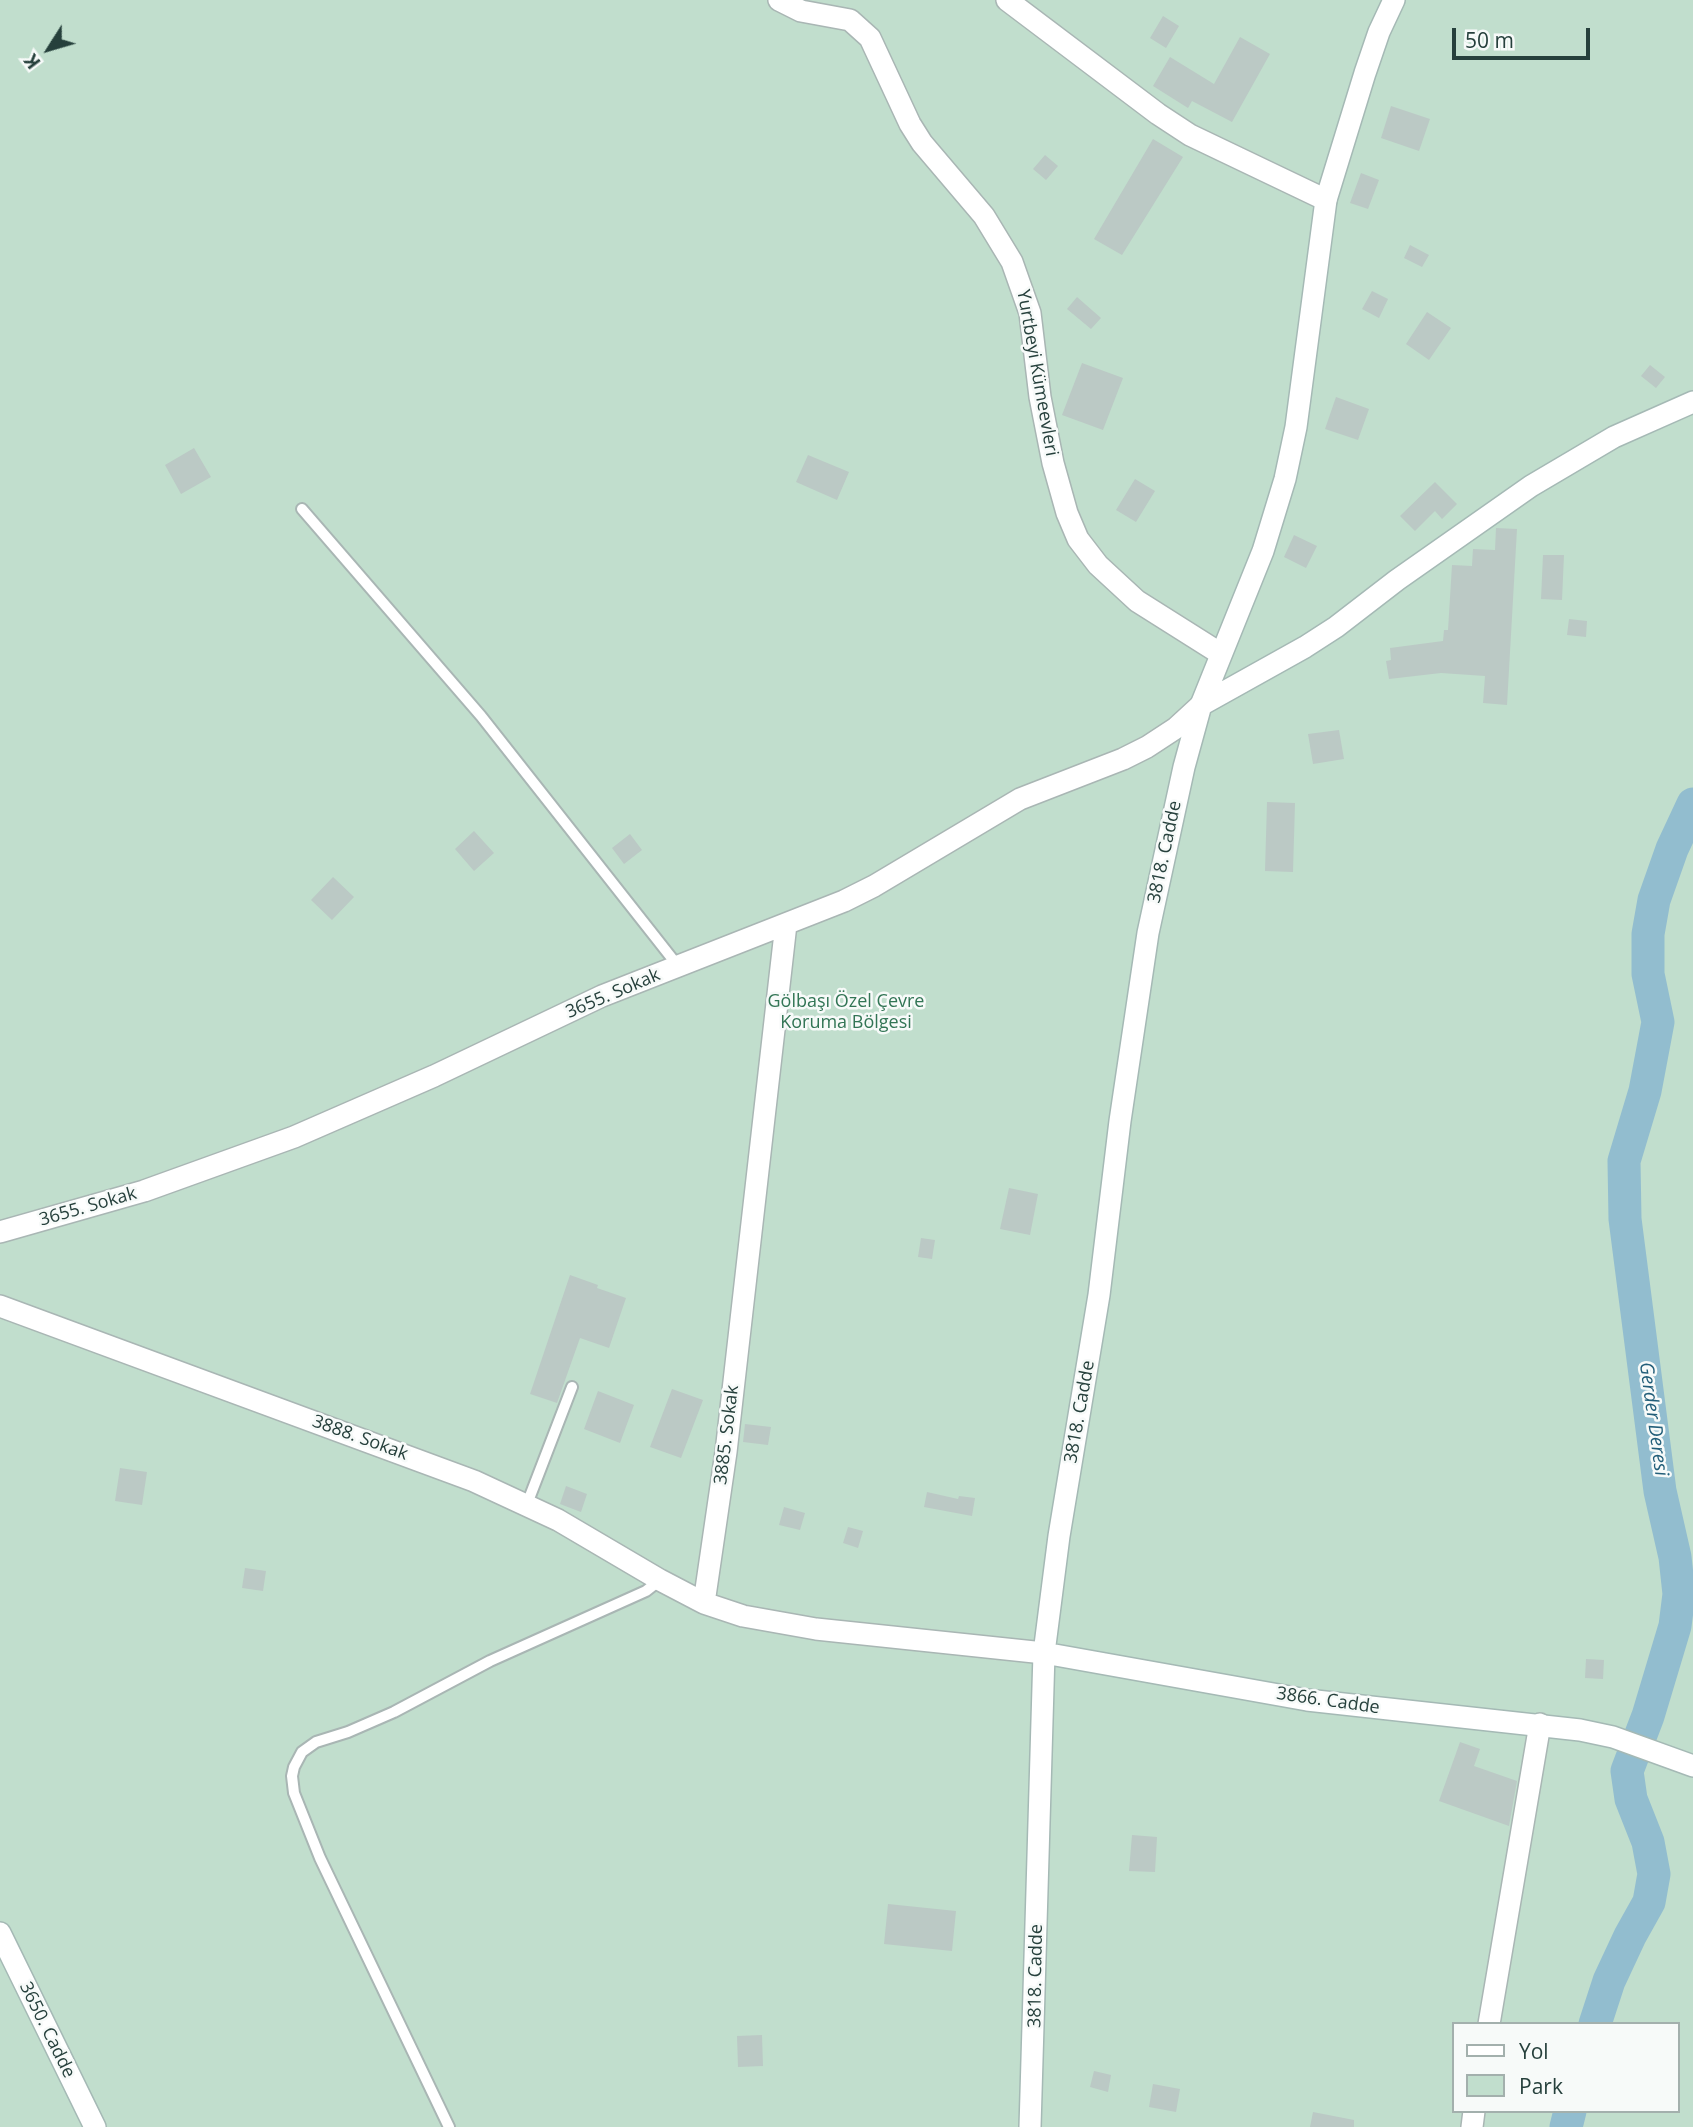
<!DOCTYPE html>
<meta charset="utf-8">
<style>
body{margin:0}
#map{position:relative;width:1693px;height:2127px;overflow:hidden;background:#e6eeec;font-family:"Open Sans",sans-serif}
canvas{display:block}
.legend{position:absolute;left:1452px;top:2022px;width:228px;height:91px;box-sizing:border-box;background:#f7faf9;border:2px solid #a3b0ad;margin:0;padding:9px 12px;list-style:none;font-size:21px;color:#26403c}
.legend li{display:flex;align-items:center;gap:14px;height:35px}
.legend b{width:35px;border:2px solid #a3b0ad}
.north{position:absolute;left:14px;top:14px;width:70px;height:70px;-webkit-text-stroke:5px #f7faf9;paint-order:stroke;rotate:233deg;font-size:19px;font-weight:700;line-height:28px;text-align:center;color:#26403c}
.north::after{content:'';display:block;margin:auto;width:24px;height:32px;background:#26403c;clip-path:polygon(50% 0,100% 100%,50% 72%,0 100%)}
.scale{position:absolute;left:1452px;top:28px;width:138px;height:32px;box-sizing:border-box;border:4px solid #26403c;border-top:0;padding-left:9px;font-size:21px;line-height:24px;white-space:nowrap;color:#26403c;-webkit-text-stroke:5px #f7faf9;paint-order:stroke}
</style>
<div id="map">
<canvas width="1693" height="2127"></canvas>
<ul class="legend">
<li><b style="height:9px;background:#fff"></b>Yol</li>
<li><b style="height:19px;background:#c1decd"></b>Park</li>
</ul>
<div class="north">K</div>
<div class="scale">50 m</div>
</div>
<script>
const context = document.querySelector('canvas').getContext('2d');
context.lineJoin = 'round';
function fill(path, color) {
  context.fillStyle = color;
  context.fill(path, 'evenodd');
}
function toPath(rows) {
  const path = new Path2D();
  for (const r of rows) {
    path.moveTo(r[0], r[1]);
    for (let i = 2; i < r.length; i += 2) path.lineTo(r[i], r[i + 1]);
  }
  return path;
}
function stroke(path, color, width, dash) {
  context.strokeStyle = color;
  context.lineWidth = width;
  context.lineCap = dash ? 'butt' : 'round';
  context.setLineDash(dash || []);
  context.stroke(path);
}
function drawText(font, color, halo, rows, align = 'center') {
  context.font = font + ' "Open Sans",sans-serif';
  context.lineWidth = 5;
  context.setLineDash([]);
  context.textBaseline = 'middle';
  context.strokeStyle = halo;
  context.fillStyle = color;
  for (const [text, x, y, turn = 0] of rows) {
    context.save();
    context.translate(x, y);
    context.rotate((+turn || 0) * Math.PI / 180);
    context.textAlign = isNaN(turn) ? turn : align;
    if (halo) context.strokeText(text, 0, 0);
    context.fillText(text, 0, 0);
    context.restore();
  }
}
fill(toPath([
 [0,0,1693,0,1693,2127,0,2127],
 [1453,2024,1677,2024,1677,2111,1453,2111]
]), '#c1decd');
stroke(toPath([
 [1595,2024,1609,1981,1630,1936,1649,1902,1654,1874,1648,1842,1631,1799,1627,1771,1648,1716,1675,1626,1679,1594,1675,1557,1660,1491,1625,1219,1624,1161,1645,1091,1658,1022,1648,974,1648,934,1654,900,1672,849,1693,804],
 [1566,2127,1570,2111]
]), '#92bdcf', 33);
fill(toPath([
 [1163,16,1179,26,1166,48,1150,38],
 [1240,37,1270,54,1232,122,1192,101,1188,108,1153,86,1170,57,1214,84],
 [1391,106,1430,119,1419,151,1381,138],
 [1153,139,1183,157,1122,255,1094,239],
 [1045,155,1058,166,1046,180,1033,169],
 [1361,173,1379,180,1368,209,1350,203],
 [1410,245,1429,255,1422,267,1404,258],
 [1372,291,1388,299,1379,318,1362,309],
 [1077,297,1101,318,1091,329,1067,309],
 [1427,312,1451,328,1429,360,1406,344],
 [1082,363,1123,378,1103,430,1062,415],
 [1650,365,1665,377,1656,388,1641,376],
 [1336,397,1369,409,1358,440,1325,429],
 [194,448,211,477,181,494,165,465],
 [808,455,849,472,837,500,796,482],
 [1135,479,1155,491,1136,522,1116,510],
 [1435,482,1457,504,1442,519,1435,511,1415,531,1400,516],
 [1496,528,1517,529,1507,705,1483,703,1485,676,1441,673,1389,679,1386,661,1391,660,1390,648,1443,641,1444,630,1448,630,1452,565,1472,566,1473,549,1495,550],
 [1294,535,1317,546,1306,568,1284,557],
 [1543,555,1564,555,1562,600,1541,599],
 [1569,619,1587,621,1586,637,1567,635],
 [1339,730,1344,759,1313,764,1308,734],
 [1267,802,1295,803,1293,872,1265,871],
 [474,831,494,853,474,871,455,849],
 [630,834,642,850,624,864,612,848],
 [333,877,354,897,332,920,311,900],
 [1009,1188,1038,1194,1030,1235,1000,1229],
 [921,1238,935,1240,932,1259,918,1257],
 [570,1275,598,1285,597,1288,626,1298,609,1348,580,1338,557,1403,530,1394],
 [672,1389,703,1400,681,1458,650,1447],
 [598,1391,634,1405,620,1443,584,1429],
 [745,1424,771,1427,768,1445,743,1442],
 [120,1468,147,1472,142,1505,115,1501],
 [566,1486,587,1494,581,1512,560,1504],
 [927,1492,958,1499,959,1496,975,1498,972,1516,924,1507],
 [784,1507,805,1513,800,1530,779,1525],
 [848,1527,863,1531,858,1548,843,1543],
 [245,1568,266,1571,263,1591,242,1588],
 [1586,1659,1604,1660,1603,1679,1585,1678],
 [1460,1742,1480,1749,1474,1766,1517,1781,1509,1826,1439,1801],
 [1132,1835,1157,1837,1155,1872,1129,1871],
 [888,1904,956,1911,952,1951,884,1944],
 [762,2035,763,2066,738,2067,737,2036],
 [1094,2071,1111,2075,1108,2092,1090,2087],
 [1153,2084,1180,2089,1176,2112,1149,2107],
 [1313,2112,1354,2120,1354,2127,1310,2127]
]), '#bbc9c5');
const lane = toPath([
 [302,509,481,716,678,966],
 [527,1504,572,1387],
 [449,2127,320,1858,294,1793,292,1776,294,1767,302,1752,316,1742,348,1732,394,1712,490,1661,646,1591,660,1580]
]);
const street = toPath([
 [779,0,801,11,850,20,870,38,910,124,922,143,984,216,1012,262,1030,313,1040,397,1053,463,1067,513,1078,539,1098,565,1137,601,1221,654],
 [1007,0,1158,114,1190,135,1326,200],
 [786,924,726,1452,704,1603,743,1616,816,1629,1044,1653],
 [0,1232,144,1191,294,1137,434,1076,602,996,844,901,874,886,1020,799,1123,759,1147,747,1176,728,1201,705],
 [0,1306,474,1481,558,1520,660,1580,704,1603],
 [1489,2024,1540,1724],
 [1472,2127,1474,2111]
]);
const secondary = toPath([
 [1201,705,1305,647,1336,627,1397,580,1531,486,1614,437,1693,402],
 [1044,1653,1307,1700,1580,1730,1613,1737,1693,1766],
 [0,1933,95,2127],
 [1030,2127,1044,1653,1059,1536,1099,1295,1120,1121,1148,933,1184,767,1201,705,1263,551,1285,479,1296,427,1326,200,1365,73,1379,32,1394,0]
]);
stroke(lane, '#a9b6b4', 14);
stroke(street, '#a9b6b4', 24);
stroke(secondary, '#a5b9b5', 24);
stroke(lane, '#fff', 10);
stroke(street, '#fff', 21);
stroke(secondary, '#fff', 21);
drawText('18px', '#26403c', '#f7faf9', [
 ["Yurtbeyi Kümeevleri",1037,373,80],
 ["3818. Cadde",1165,852,-78],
 ["3655. Sokak",613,994,-23],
 ["3655. Sokak",88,1207,-16],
 ["3818. Cadde",1080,1412,-80],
 ["3885. Sokak",727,1435,-83],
 ["3888. Sokak",360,1438,20],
 ["3866. Cadde",1328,1701,8],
 ["3818. Cadde",1036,1976,-89],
 ["3650. Cadde",47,2030,64]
]);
drawText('18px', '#327555', '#f7faf9', [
 ["Gölbaşı Özel Çevre",846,1002],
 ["Koruma Bölgesi",846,1023]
]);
drawText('italic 19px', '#225e79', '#f7faf9', [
 ["Gerder Deresi",1653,1419,82]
]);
</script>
